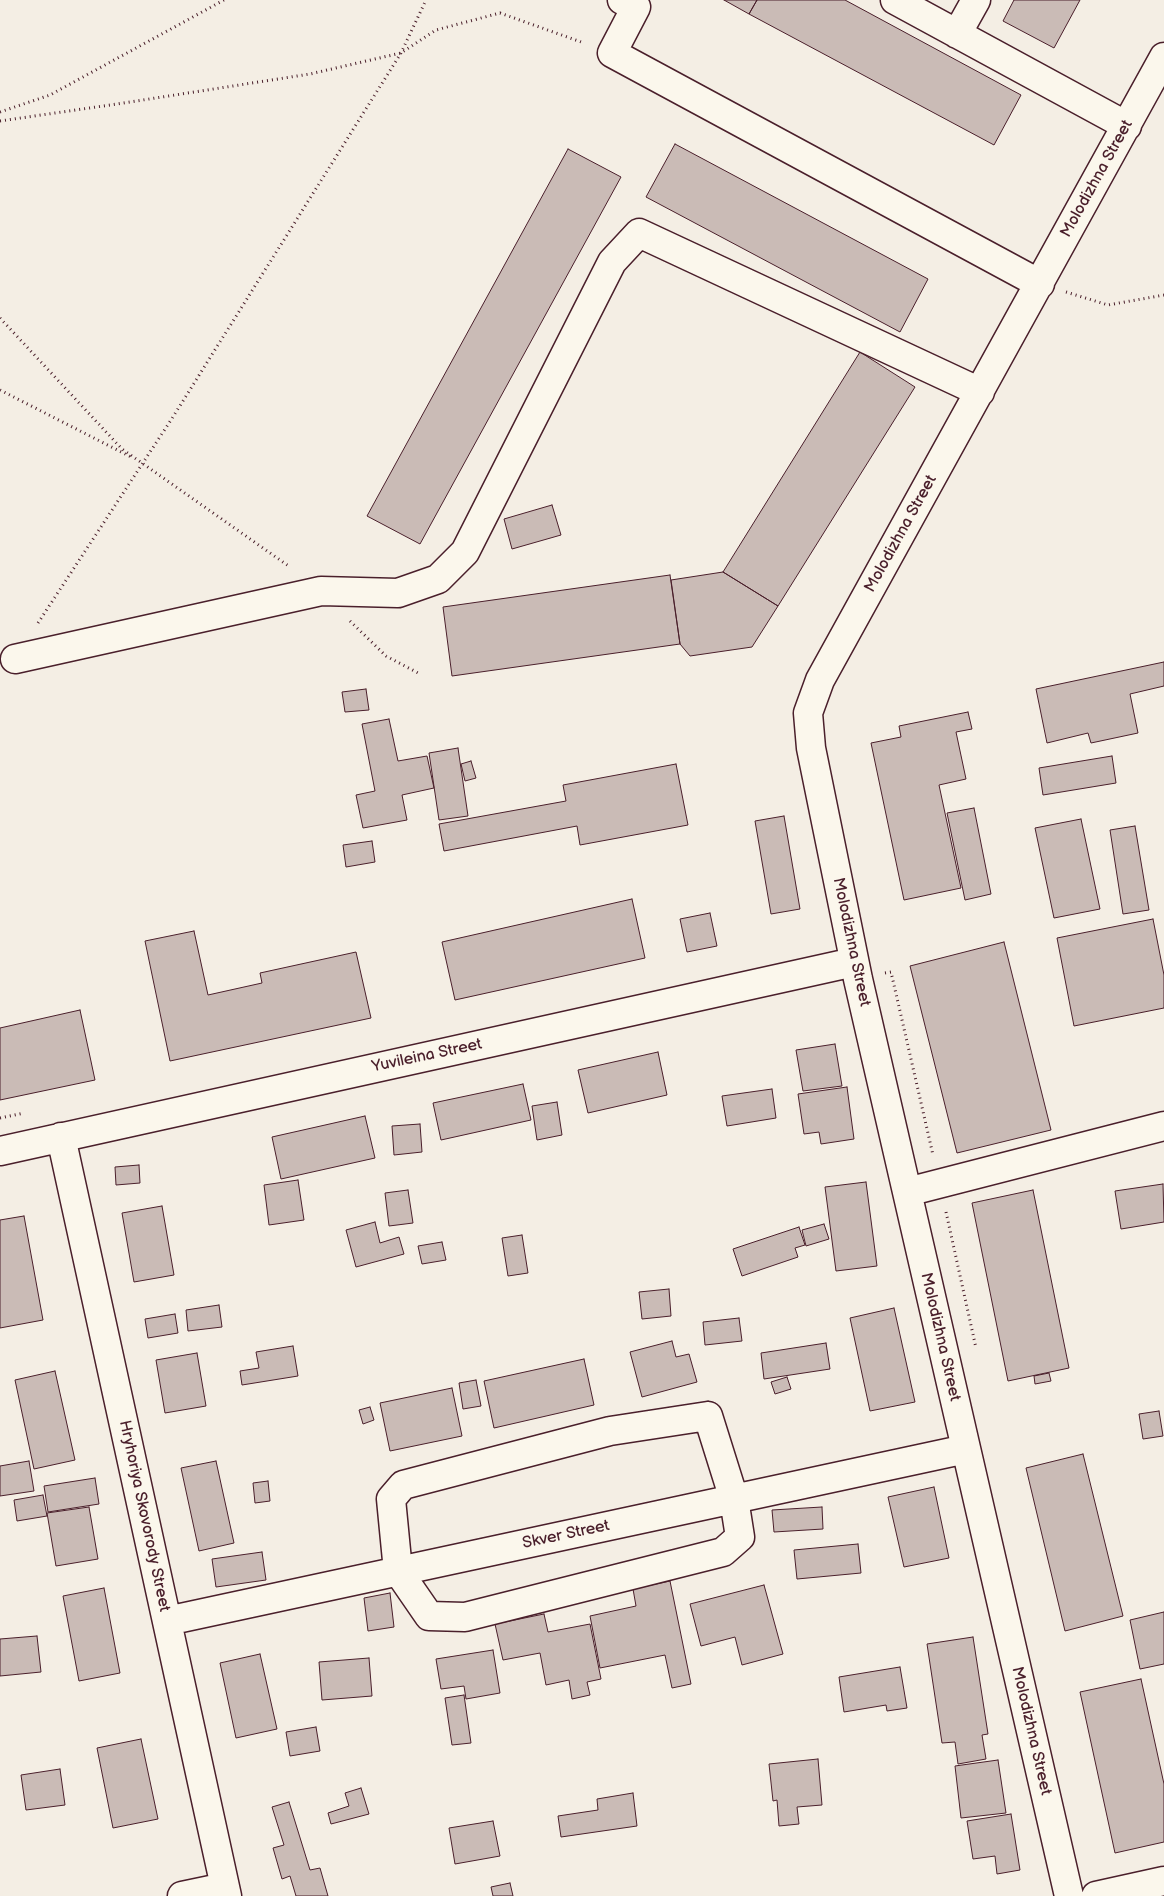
<!DOCTYPE html>
<style>
body{margin:0}
canvas{display:block;background:#f4eee4}
</style>
<canvas width="1164" height="1896"></canvas>
<script>
const context = document.querySelector('canvas').getContext('2d');
context.lineJoin = 'round';
function fill(path, color) {
  context.fillStyle = color;
  context.fill(path, 'evenodd');
}
function toPath(rows) {
  const path = new Path2D();
  for (const r of rows) {
    path.moveTo(r[0], r[1]);
    for (let i = 2; i < r.length; i += 2) path.lineTo(r[i], r[i + 1]);
  }
  return path;
}
function stroke(path, color, width, dash) {
  context.strokeStyle = color;
  context.lineWidth = width;
  context.lineCap = dash ? 'butt' : 'round';
  context.setLineDash(dash || []);
  context.stroke(path);
}
function drawText(font, color, halo, rows, align = 'center') {
  context.font = font + ' "Balsamiq Sans",sans-serif';
  context.lineWidth = 5;
  context.setLineDash([]);
  context.textBaseline = 'middle';
  context.strokeStyle = halo;
  context.fillStyle = color;
  for (const [text, x, y, turn = 0] of rows) {
    context.save();
    context.translate(x, y);
    context.rotate((+turn || 0) * Math.PI / 180);
    context.textAlign = isNaN(turn) ? turn : align;
    if (halo) context.strokeText(text, 0, 0);
    context.fillText(text, 0, 0);
    context.restore();
  }
}
const building = toPath([
 [724,0,757,0,749,14,724,0],
 [757,0,845,0,1021,95,994,145,749,14,757,0],
 [1014,0,1080,0,1054,48,1003,21,1014,0],
 [675,144,928,279,900,332,646,197,675,144],
 [568,149,621,177,420,544,367,516,568,149],
 [860,352,915,387,778,606,723,572,860,352],
 [552,505,561,535,512,549,504,519,552,505],
 [723,572,778,606,752,647,690,656,680,644,671,580,723,572],
 [670,575,680,644,452,676,443,607,670,575],
 [1164,662,1164,686,1130,694,1138,733,1091,743,1088,733,1047,743,1036,689,1164,662],
 [366,689,369,710,345,712,342,692,366,689],
 [968,712,972,729,956,732,966,779,939,785,961,888,904,900,871,743,901,737,899,726,968,712],
 [389,719,398,761,427,756,434,788,402,795,407,820,363,828,356,795,375,791,362,724,389,719],
 [458,748,468,816,439,820,429,753,458,748],
 [1112,756,1116,783,1043,795,1039,768,1112,756],
 [471,761,476,778,465,781,461,764,471,761],
 [676,764,688,825,580,845,577,826,444,851,439,824,566,801,563,785,676,764],
 [974,808,991,894,965,900,947,813,974,808],
 [784,816,800,909,771,914,755,821,784,816],
 [1081,819,1100,909,1054,918,1035,828,1081,819],
 [1135,826,1149,910,1123,914,1110,830,1135,826],
 [372,841,375,862,346,867,343,845,372,841],
 [632,899,645,958,455,1000,442,942,632,899],
 [710,913,717,946,687,952,680,919,710,913],
 [1153,919,1164,975,1164,1008,1074,1026,1057,938,1153,919],
 [194,931,208,995,262,983,260,973,356,952,371,1018,170,1061,145,941,194,931],
 [1004,942,1051,1130,957,1153,910,966,1004,942],
 [80,1010,95,1080,0,1100,0,1028,80,1010],
 [835,1044,842,1086,803,1091,796,1050,835,1044],
 [658,1052,667,1095,588,1113,578,1070,658,1052],
 [523,1084,531,1120,441,1140,433,1103,523,1084],
 [847,1087,854,1139,821,1144,819,1132,804,1134,798,1094,847,1087],
 [772,1089,776,1118,727,1126,722,1096,772,1089],
 [557,1102,562,1135,537,1140,532,1106,557,1102],
 [365,1116,375,1158,281,1179,272,1137,365,1116],
 [420,1124,422,1152,394,1155,392,1126,420,1124],
 [139,1165,140,1183,116,1185,115,1167,139,1165],
 [298,1180,304,1220,269,1225,264,1185,298,1180],
 [866,1182,877,1266,836,1271,825,1187,866,1182],
 [1163,1184,1164,1222,1121,1229,1115,1191,1163,1184],
 [408,1190,413,1223,389,1226,385,1193,408,1190],
 [1033,1190,1069,1368,1008,1381,972,1203,1033,1190],
 [162,1206,174,1275,134,1282,122,1213,162,1206],
 [24,1216,43,1320,0,1328,0,1220,24,1216],
 [375,1222,380,1243,399,1237,404,1254,356,1267,346,1230,375,1222],
 [824,1224,829,1239,806,1246,802,1230,824,1224],
 [799,1227,805,1245,795,1248,798,1257,742,1276,733,1249,799,1227],
 [522,1235,528,1273,508,1276,502,1238,522,1235],
 [442,1242,446,1260,422,1264,418,1246,442,1242],
 [669,1289,671,1316,642,1319,639,1292,669,1289],
 [219,1305,222,1327,188,1331,186,1310,219,1305],
 [894,1308,915,1402,870,1411,850,1318,894,1308],
 [175,1314,178,1333,148,1338,145,1319,175,1314],
 [739,1318,742,1341,705,1345,703,1322,739,1318],
 [672,1341,676,1357,689,1354,697,1382,642,1397,630,1352,672,1341],
 [826,1343,830,1369,764,1379,761,1353,826,1343],
 [293,1346,298,1376,242,1385,240,1371,259,1368,256,1352,293,1346],
 [197,1353,206,1406,165,1413,156,1360,197,1353],
 [584,1359,594,1405,494,1428,484,1381,584,1359],
 [55,1371,75,1460,34,1469,15,1380,55,1371],
 [1049,1373,1051,1381,1035,1384,1034,1376,1049,1373],
 [787,1377,791,1389,775,1394,771,1382,787,1377],
 [476,1380,481,1406,463,1409,459,1383,476,1380],
 [452,1388,462,1436,390,1451,380,1403,452,1388],
 [370,1407,374,1420,363,1424,359,1410,370,1407],
 [1159,1411,1163,1436,1143,1439,1139,1414,1159,1411],
 [1083,1454,1123,1616,1065,1631,1026,1468,1083,1454],
 [29,1461,34,1491,0,1496,0,1466,29,1461],
 [216,1461,234,1543,199,1551,181,1468,216,1461],
 [95,1478,99,1504,48,1512,44,1486,95,1478],
 [268,1481,270,1501,255,1503,253,1483,268,1481],
 [934,1487,949,1558,904,1567,888,1497,934,1487],
 [43,1495,47,1516,17,1521,14,1500,43,1495],
 [89,1507,98,1559,56,1566,47,1513,89,1507],
 [822,1507,823,1529,774,1532,772,1510,822,1507],
 [858,1544,861,1573,797,1579,794,1550,858,1544],
 [262,1552,266,1580,216,1587,212,1559,262,1552],
 [670,1581,691,1684,672,1688,665,1655,600,1668,590,1616,636,1606,633,1589,670,1581],
 [764,1585,783,1654,742,1665,735,1637,701,1646,690,1604,764,1585],
 [104,1588,120,1673,79,1681,63,1596,104,1588],
 [390,1593,394,1627,368,1631,364,1598,390,1593],
 [1164,1612,1164,1664,1140,1669,1130,1620,1164,1612],
 [544,1614,548,1632,590,1624,601,1679,587,1682,590,1695,572,1699,569,1680,546,1685,540,1653,503,1660,495,1624,544,1614],
 [37,1636,41,1672,0,1676,0,1639,37,1636],
 [973,1637,988,1734,982,1735,986,1759,958,1764,955,1742,942,1743,927,1644,973,1637],
 [493,1650,500,1693,466,1699,464,1686,441,1689,436,1659,493,1650],
 [260,1654,277,1729,236,1738,220,1663,260,1654],
 [369,1658,372,1696,322,1700,319,1662,369,1658],
 [900,1667,907,1708,887,1711,886,1705,844,1712,839,1677,900,1667],
 [1141,1679,1164,1784,1164,1842,1115,1853,1080,1692,1141,1679],
 [464,1695,471,1743,452,1745,445,1698,464,1695],
 [316,1727,320,1751,290,1756,286,1732,316,1727],
 [141,1739,158,1819,113,1828,97,1748,141,1739],
 [818,1759,822,1805,797,1807,799,1824,779,1826,777,1800,773,1801,769,1764,818,1759],
 [998,1760,1006,1813,961,1818,955,1766,998,1760],
 [60,1769,65,1805,26,1810,21,1775,60,1769],
 [361,1788,369,1814,331,1824,328,1813,349,1806,345,1793,361,1788],
 [633,1793,637,1826,561,1837,558,1816,598,1810,597,1799,633,1793],
 [289,1802,310,1870,320,1868,328,1896,296,1896,290,1876,282,1879,273,1848,284,1845,272,1807,289,1802],
 [1011,1814,1020,1870,997,1874,995,1856,973,1859,967,1821,1011,1814],
 [493,1821,500,1856,455,1864,449,1828,493,1821],
 [510,1883,513,1896,493,1896,491,1887,510,1883]
]);
fill(building, '#cabbb6');
stroke(building, '#4a1f2b', 1);
const minor = toPath([
 [622,0,636,7,612,53,1040,284],
 [895,0,1127,126],
 [957,34,976,0],
 [15,659,321,591,398,593,438,579,465,552,612,262,639,233,980,392],
 [61,1137,227,1896],
 [0,1151,854,962],
 [907,1192,1164,1126],
 [708,1416,734,1499,740,1537,723,1552,465,1617,429,1616,398,1571,391,1499,403,1485,610,1431,708,1416],
 [167,1621,966,1449],
 [182,1896,225,1887],
 [1069,1896,858,979,811,748,808,713,820,680,1164,57],
 [1096,1896,1164,1881]
]);
stroke(minor, '#4a1f2b', 31);
stroke(toPath([
 [0,112,50,95,224,0],
 [0,121,117,104,310,74,401,53,436,30,500,13,584,43],
 [1066,292,1108,305,1164,295],
 [0,318,122,449,290,567],
 [0,390,133,458],
 [350,621,386,656,420,674],
 [38,623,171,420,401,53,426,0],
 [885,973,891,972,933,1155],
 [0,1118,24,1113],
 [946,1212,976,1348]
]), '#4a1f2b', 3, [1, 4]);
stroke(minor, '#fbf7ec', 28);
drawText('16px', '#4a1f2b', '#fbf7ec', [
 ["Molodizhna Street",1097,179,-61],
 ["Molodizhna Street",901,534,-61],
 ["Molodizhna Street",851,942,78],
 ["Yuvileina Street",427,1056,-12],
 ["Molodizhna Street",940,1337,77],
 ["Hryhoriya Skovorody Street",144,1516,78],
 ["Skver Street",566,1535,-12],
 ["Molodizhna Street",1031,1731,77]
]);
</script>
